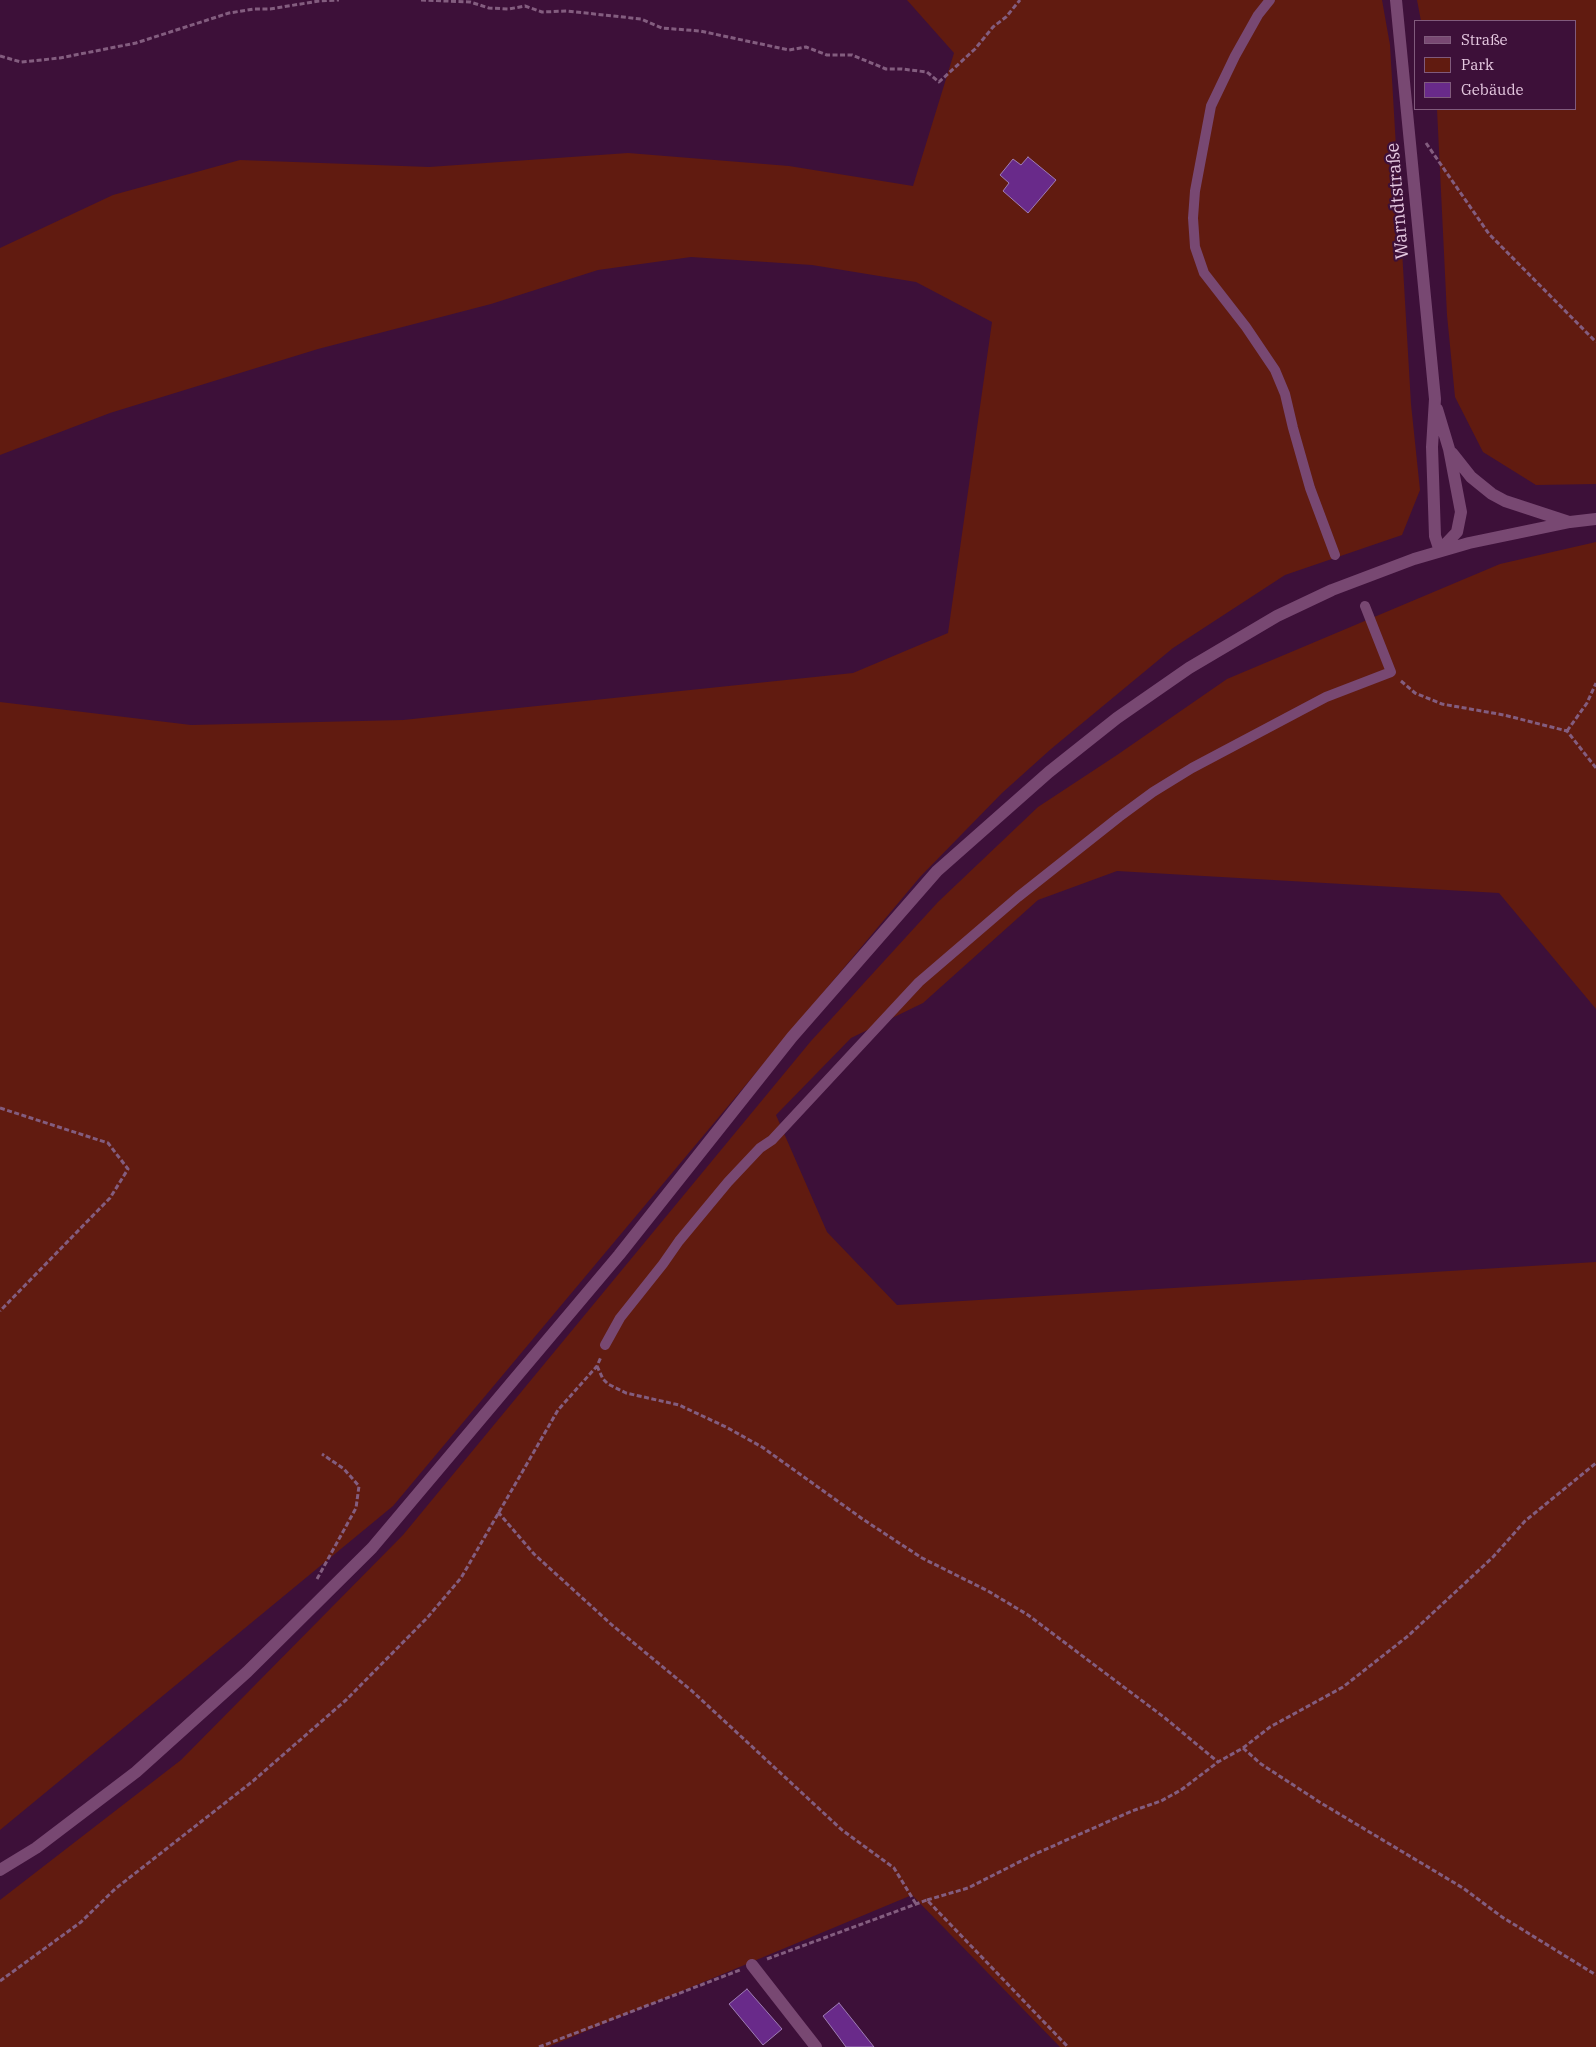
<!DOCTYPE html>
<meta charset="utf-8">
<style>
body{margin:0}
#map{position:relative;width:1596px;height:2047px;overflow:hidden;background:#3d1039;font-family:"IBM Plex Serif",serif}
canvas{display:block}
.legend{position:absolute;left:1414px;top:20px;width:162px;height:90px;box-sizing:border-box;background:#3d1039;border:1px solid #805a7c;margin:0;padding:6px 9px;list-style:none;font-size:15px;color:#e5c8e0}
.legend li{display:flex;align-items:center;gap:10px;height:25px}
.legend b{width:25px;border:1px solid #805a7c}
</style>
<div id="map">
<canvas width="1596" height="2047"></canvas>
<ul class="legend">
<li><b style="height:6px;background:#784872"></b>Straße</li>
<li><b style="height:14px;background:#611b10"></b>Park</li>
<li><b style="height:14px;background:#692a8a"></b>Gebäude</li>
</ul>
</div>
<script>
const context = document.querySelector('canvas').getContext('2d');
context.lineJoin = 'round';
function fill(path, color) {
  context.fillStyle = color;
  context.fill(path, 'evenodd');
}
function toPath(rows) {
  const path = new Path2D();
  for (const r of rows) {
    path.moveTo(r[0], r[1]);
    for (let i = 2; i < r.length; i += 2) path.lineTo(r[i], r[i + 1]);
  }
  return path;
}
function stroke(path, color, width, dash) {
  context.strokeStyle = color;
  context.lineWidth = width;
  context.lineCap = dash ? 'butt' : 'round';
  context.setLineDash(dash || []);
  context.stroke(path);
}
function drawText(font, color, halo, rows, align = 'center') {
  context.font = font + ' "IBM Plex Serif",serif';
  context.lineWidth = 4.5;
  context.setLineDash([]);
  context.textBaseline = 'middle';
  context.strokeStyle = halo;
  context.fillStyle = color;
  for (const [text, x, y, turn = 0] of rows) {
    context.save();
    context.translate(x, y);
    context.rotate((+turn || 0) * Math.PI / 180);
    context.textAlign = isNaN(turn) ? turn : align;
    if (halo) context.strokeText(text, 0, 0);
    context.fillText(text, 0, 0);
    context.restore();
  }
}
fill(toPath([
 [907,0,1382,0,1390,45,1411,404,1420,490,1402,535,1285,575,1173,648,1051,749,1002,793,920,877,393,1506,0,1830,0,702,191,725,403,720,853,673,948,633,992,322,916,282,812,265,691,257,598,270,491,304,318,349,110,413,0,455,0,248,113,195,240,160,429,167,628,153,789,166,913,186,954,53],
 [1417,0,1596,0,1596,484,1536,485,1483,452,1455,397,1447,315,1437,109,1575,109,1575,21,1421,21],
 [1596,542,1596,1009,1499,893,1117,871,1038,900,923,1003,851,1038,776,1115,827,1232,897,1305,1596,1262,1596,2047,1060,2047,912,1895,548,2047,0,2047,0,1900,181,1760,403,1535,811,1041,938,902,1038,807,1117,755,1227,679,1500,564]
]), '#611b10');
const building = toPath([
 [1028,157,1056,180,1028,213,1003,191,1009,183,1000,175,1013,159,1021,165,1028,157],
 [747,1989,782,2029,763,2045,729,2004,747,1989],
 [839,2003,855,2023,874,2047,846,2047,838,2036,823,2016,839,2003]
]);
fill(building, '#692a8a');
stroke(building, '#9f7db5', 1);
stroke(toPath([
 [421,0,470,2,489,8,509,9,525,6,542,12,567,11,641,19,662,28,700,31,789,50,806,47,827,55,852,55,886,69,902,69,927,72,939,82,975,49,993,27,1006,17,1020,0],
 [0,56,21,62,60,58,136,43,229,13,254,9,270,9,319,1,339,0],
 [1426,143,1489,234,1596,342],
 [1401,681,1415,693,1442,704,1504,715,1567,731,1596,768],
 [1567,731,1587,703,1596,683],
 [0,1108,108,1143,128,1169,110,1198,0,1311],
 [597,1366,603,1379,608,1384,626,1393,679,1405,726,1427,762,1447,864,1520,922,1558,988,1591,1028,1615,1165,1718,1218,1762],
 [498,1512,534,1554,612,1625,692,1691,842,1830,894,1868,916,1904],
 [317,1579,356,1508,359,1486,344,1469,322,1454],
 [1243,1748,1261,1764,1321,1803,1463,1888,1502,1917,1596,1975],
 [927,1900,968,1888,1035,1854,1132,1811,1161,1801,1181,1790,1218,1762,1243,1748,1270,1727,1343,1687,1408,1636,1493,1557,1525,1521,1596,1463],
 [767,1959,927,1900,1068,2047],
 [0,1981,81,1922,115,1889,253,1781,346,1700,427,1618,461,1578,558,1410,597,1366,601,1357],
 [539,2047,740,1970]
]), '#835d7f', 3, [5, 2.5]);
stroke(toPath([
 [1270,0,1258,15,1235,56,1211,106,1195,191,1193,218,1195,247,1204,273,1246,327,1275,370,1285,394,1293,428,1310,488,1335,555],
 [605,1345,620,1318,663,1264,679,1241,728,1182,760,1148,772,1140,919,982,1018,897,1119,817,1153,792,1192,768,1326,697,1391,672,1365,606]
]), '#784872', 10);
stroke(toPath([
 [752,1965,816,2047]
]), '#784872', 12);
stroke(toPath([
 [1396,0,1435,399,1432,447,1435,536,1440,551],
 [1437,409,1449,449,1461,512,1457,532,1441,549],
 [1452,453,1471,477,1492,494,1505,501,1569,522],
 [0,1870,36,1848,136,1772,247,1672,372,1548,619,1255,792,1037,937,871,1049,772,1117,718,1189,668,1277,616,1332,590,1414,559,1469,543,1570,522,1596,519]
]), '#784872', 12);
drawText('18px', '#e5c8e0', '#3d1039', [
 ["Warndtstraße",1398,201,-95]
]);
</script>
